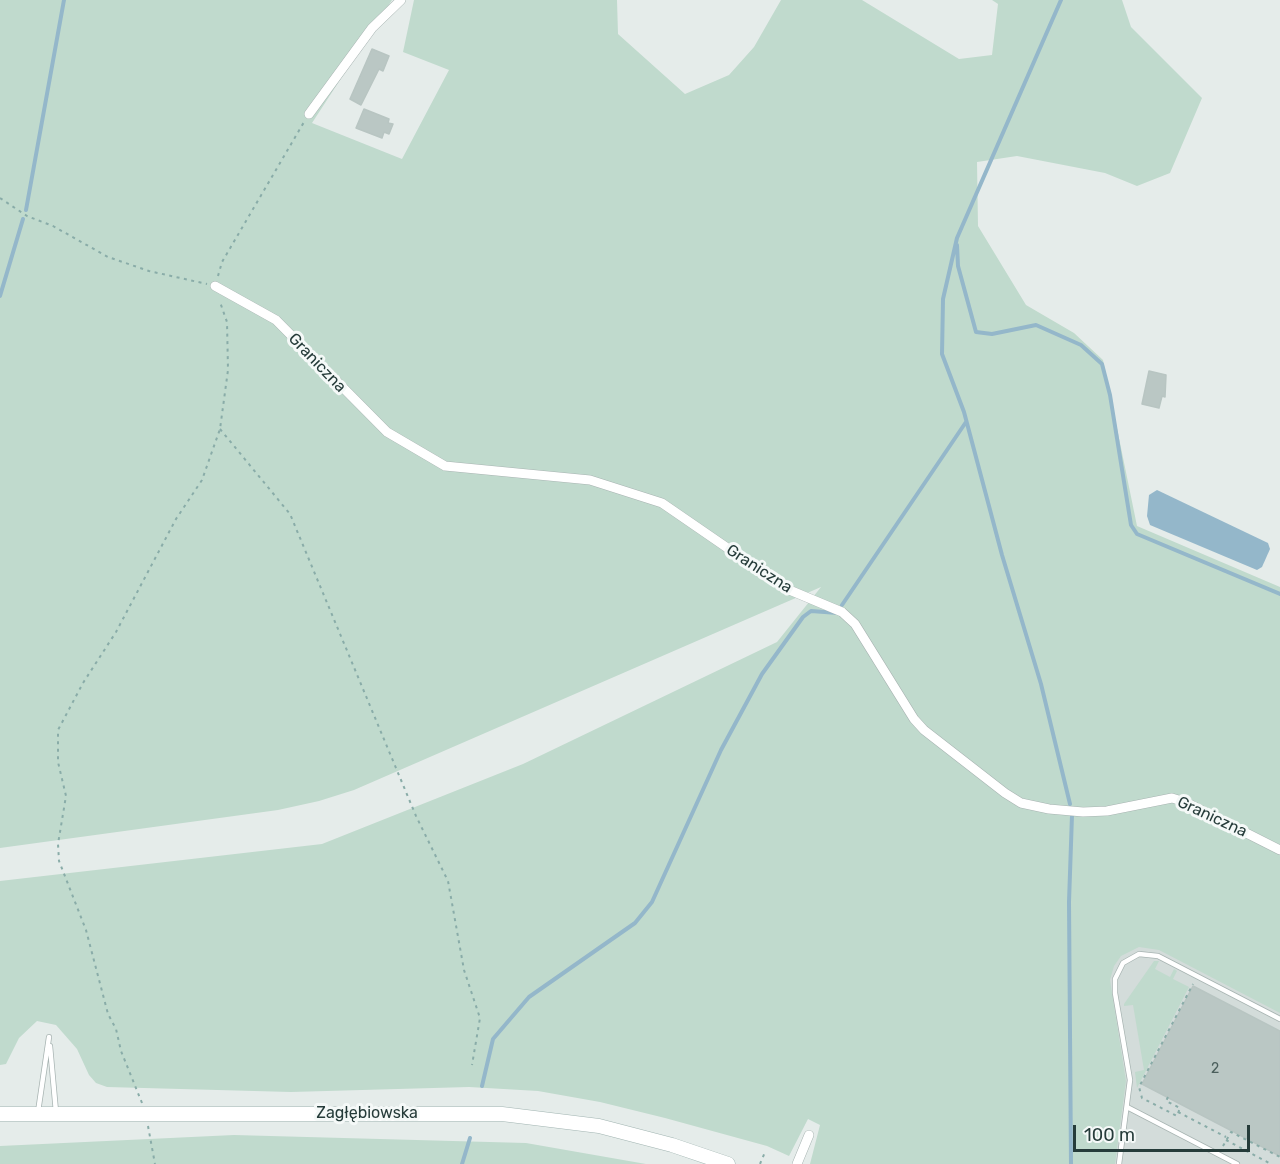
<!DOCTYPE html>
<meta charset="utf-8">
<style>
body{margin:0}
#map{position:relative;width:1280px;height:1164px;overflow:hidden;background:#e5ecea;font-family:Rubik,sans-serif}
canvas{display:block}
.scale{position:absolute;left:1073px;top:1125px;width:177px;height:27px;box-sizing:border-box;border:3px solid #263c3a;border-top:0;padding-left:8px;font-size:18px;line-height:21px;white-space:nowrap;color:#263c3a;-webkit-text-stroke:4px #f5f9f8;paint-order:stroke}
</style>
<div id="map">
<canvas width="1280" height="1164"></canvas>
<div class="scale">100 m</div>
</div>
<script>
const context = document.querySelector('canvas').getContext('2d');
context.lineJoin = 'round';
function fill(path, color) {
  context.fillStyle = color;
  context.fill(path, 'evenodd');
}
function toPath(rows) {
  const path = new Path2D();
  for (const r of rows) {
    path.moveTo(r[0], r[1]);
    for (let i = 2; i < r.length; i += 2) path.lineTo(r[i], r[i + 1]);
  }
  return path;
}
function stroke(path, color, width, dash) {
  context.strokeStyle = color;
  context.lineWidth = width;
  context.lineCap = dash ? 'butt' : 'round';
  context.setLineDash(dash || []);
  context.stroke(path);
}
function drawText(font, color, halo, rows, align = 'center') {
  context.font = font + ' Rubik,sans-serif';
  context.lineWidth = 6;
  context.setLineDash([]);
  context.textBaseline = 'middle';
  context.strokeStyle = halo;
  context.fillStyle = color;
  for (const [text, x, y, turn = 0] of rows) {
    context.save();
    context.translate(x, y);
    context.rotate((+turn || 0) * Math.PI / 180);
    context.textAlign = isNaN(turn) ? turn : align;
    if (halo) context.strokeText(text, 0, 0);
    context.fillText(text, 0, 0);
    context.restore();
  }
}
fill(toPath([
 [1066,900,1280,1011,1280,1164,1073,1164]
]), '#d3dcda');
fill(toPath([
 [0,0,392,0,312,123,402,159,449,70,403,52,414,0,617,0,618,34,685,94,729,75,754,47,781,0,862,0,959,59,992,55,998,4,992,0,1122,0,1131,27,1202,98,1170,173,1137,186,1105,173,1017,156,977,162,978,226,1026,305,1074,333,1103,360,1137,526,1280,587,1280,1013,1159,950,1139,947,1121,956,1114,966,1110,980,1126,1081,1115,1164,810,1164,820,1125,808,1119,789,1156,767,1146,665,1118,600,1102,538,1091,469,1087,291,1092,107,1087,96,1083,89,1075,77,1049,56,1025,37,1021,19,1038,6,1064,0,1065,0,881,322,844,523,764,777,642,821,587,354,790,319,801,278,810,0,848],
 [1154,961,1159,961,1155,969,1170,977,1174,969,1177,971,1173,979,1189,987,1137,1088,1135,1072,1144,1070,1133,1005,1124,1006,1124,1004],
 [234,1135,526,1143,646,1164,0,1164,0,1146]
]), '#c0dacd');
fill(toPath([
 [1157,490,1268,543,1270,549,1262,567,1257,570,1150,525,1147,516,1149,495]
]), '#94b7ca');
stroke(toPath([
 [1061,0,957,238,943,299,942,354,964,412,1002,555,1041,684,1070,804],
 [26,210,64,0],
 [957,245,958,266,976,332,992,334,1036,325,1081,345,1102,364,1110,395,1131,525,1137,534,1280,594],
 [0,296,23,219],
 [842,605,966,422],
 [482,1086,493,1039,529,997,635,923,652,902,721,750,762,674,803,617,811,611,838,613],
 [462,1164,470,1138],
 [1071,1164,1069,902,1072,815]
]), '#94b7ca', 4);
const building = toPath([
 [372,49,389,56,383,71,379,69,361,105,350,99,372,49],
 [364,109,389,119,388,123,393,124,389,134,384,132,382,138,356,128,364,109],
 [1149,371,1166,375,1165,397,1162,396,1159,408,1142,404,1149,371],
 [1193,986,1280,1031,1280,1156,1142,1084,1193,986]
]);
fill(building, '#bac7c4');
stroke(building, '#b8c5c2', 1.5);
const lane = toPath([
 [50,1046,56,1112],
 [1127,1107,1237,1164],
 [38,1112,49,1037],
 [1119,1164,1130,1080,1115,993,1115,979,1123,963,1139,954,1158,956,1280,1019]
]);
const street = toPath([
 [309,114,372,28,401,0],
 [215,286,276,320,387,432,445,466,590,480,662,503,787,589,842,612,855,624,914,719,924,730,1005,793,1021,803,1049,809,1083,812,1107,811,1172,798,1185,802,1280,850],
 [797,1164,809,1135]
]);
const secondary = toPath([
 [0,1114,502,1114,599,1126,672,1145,728,1164]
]);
stroke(lane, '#a8b4b2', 6);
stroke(street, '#a8b4b2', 10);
stroke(secondary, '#a1b4b1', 15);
stroke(toPath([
 [0,198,27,216,53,226,108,257,149,271,207,284],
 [218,276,222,262,304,122],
 [220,429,290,514,416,816,448,881,464,970,480,1018,472,1065],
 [1168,1097,1166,1101,1180,1108,1177,1116,1142,1098,1139,1087,1193,984],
 [142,1103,121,1051,116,1029,108,1014,86,930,59,861,58,844,66,796,58,762,58,730,83,683,116,632,176,519,202,480,220,429,228,370,227,322,220,302],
 [1178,1112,1226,1137],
 [148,1126,155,1164],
 [1226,1140,1271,1164],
 [1223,1146,1231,1132,1280,1157],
 [760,1164,765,1152]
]), '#89aca8', 2, [3, 4.5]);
stroke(lane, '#fff', 4.5);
stroke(street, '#fff', 9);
stroke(secondary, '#fff', 14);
drawText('14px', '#4b5f5c', null, [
 ["2",1215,1069]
]);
drawText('16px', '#263c3a', '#f5f9f8', [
 ["Graniczna",317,363,46],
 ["Graniczna",759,569,33],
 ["Graniczna",1212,817,25],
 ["Zagłębiowska",367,1113]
]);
</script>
